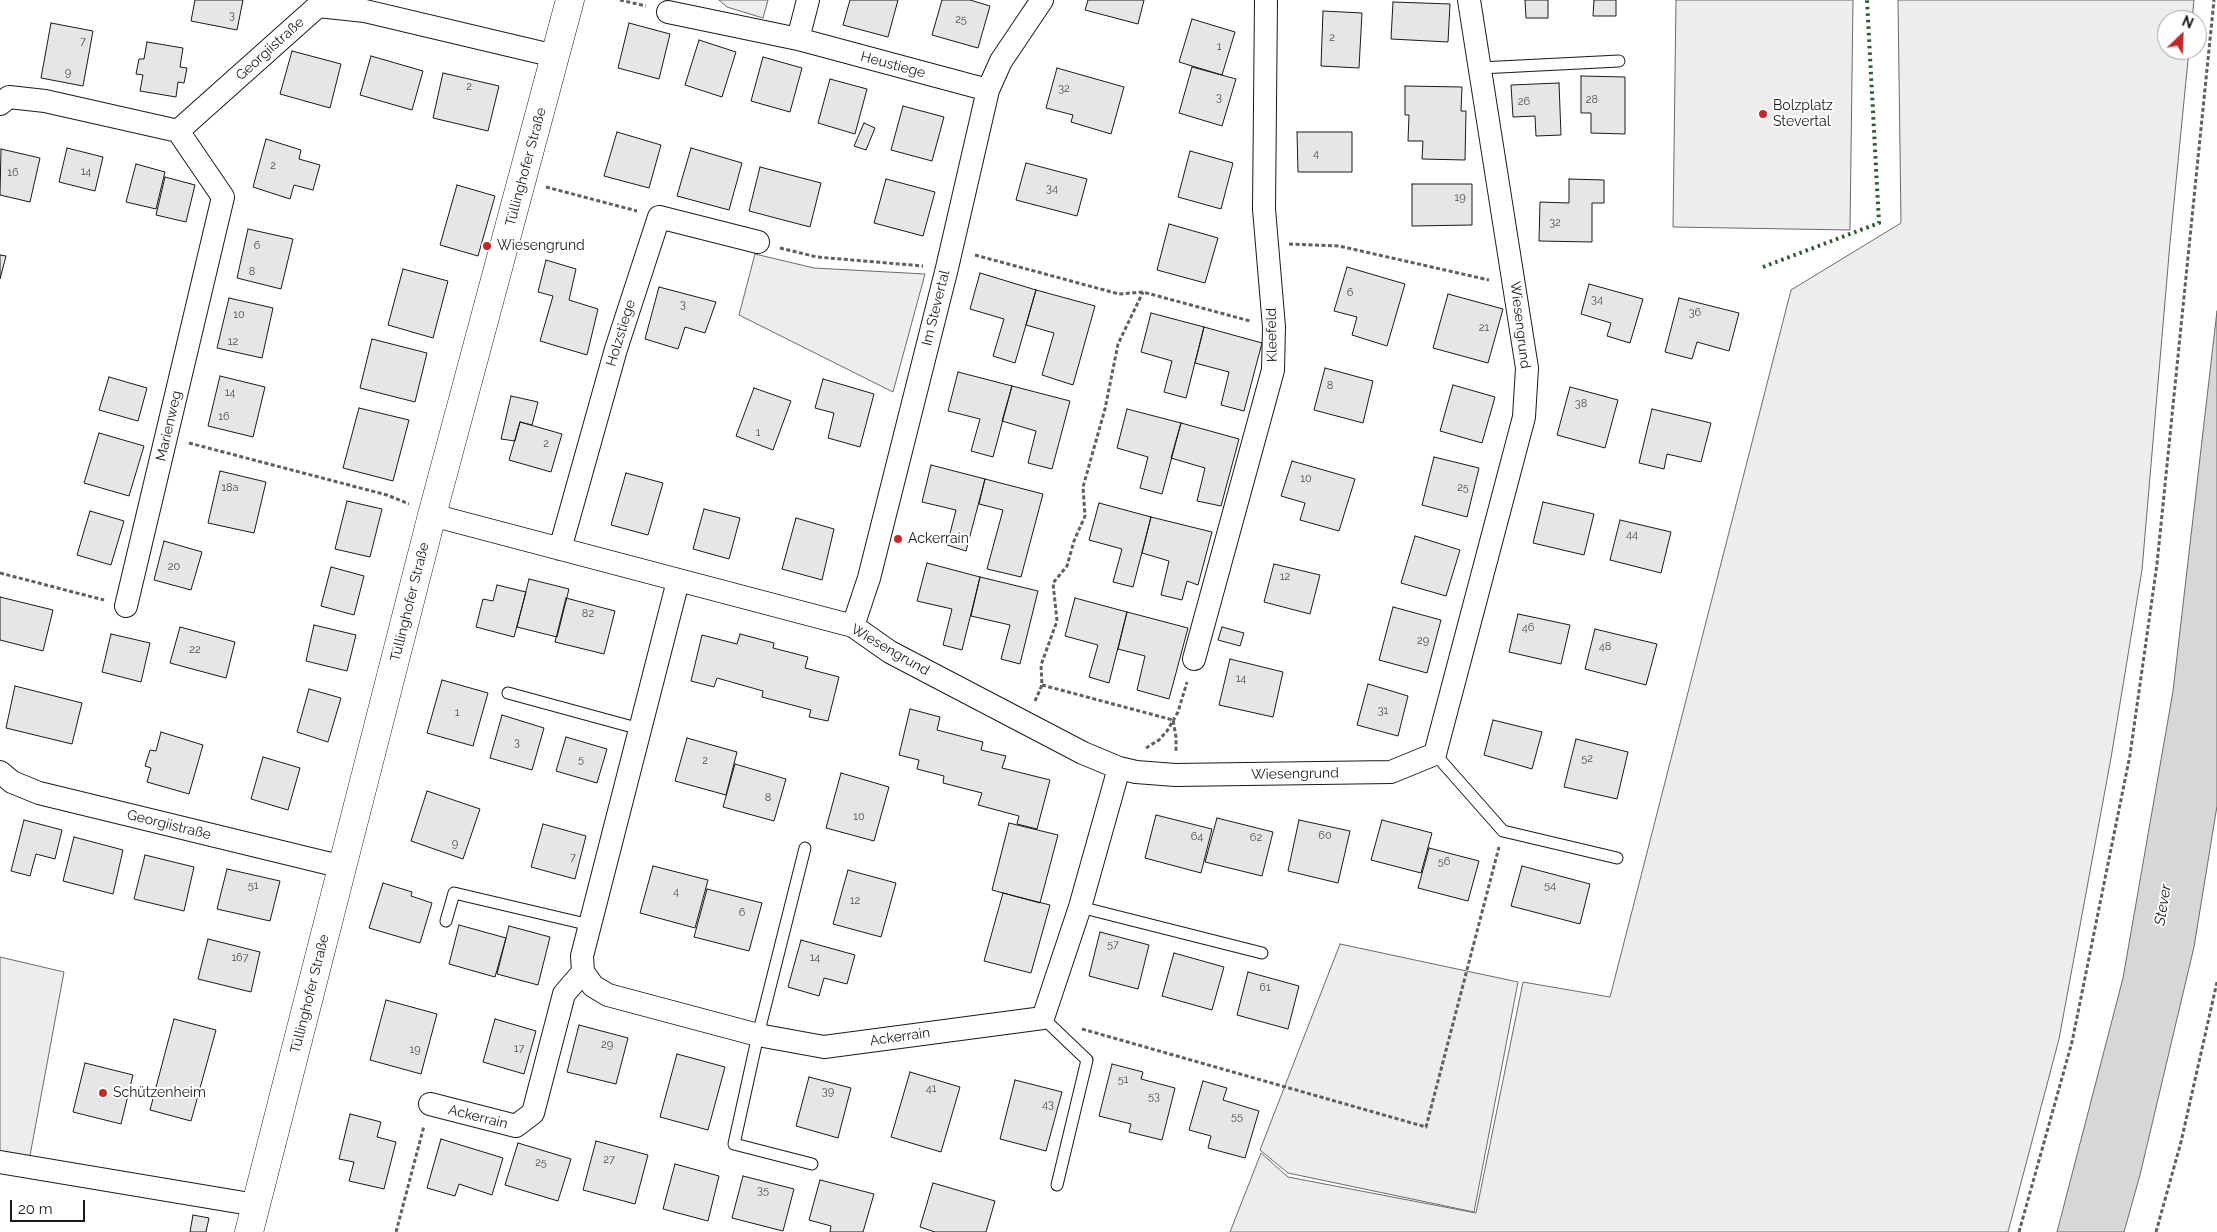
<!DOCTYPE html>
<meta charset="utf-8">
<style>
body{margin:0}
#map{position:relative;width:2217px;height:1232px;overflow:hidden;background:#fff;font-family:Raleway,sans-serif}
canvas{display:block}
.north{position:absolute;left:2157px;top:10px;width:50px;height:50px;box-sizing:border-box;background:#fff;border:1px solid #a3a3a3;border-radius:50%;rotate:24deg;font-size:14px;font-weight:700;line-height:20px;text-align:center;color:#1a1a1a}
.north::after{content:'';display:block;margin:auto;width:18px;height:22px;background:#c62828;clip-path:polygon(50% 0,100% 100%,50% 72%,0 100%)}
.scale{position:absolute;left:10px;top:1200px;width:75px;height:22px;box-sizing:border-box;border:2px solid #1a1a1a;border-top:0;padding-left:6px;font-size:15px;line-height:18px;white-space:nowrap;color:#1a1a1a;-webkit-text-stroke:4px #fff;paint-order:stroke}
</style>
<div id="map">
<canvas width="2217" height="1232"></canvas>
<div class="north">N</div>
<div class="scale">20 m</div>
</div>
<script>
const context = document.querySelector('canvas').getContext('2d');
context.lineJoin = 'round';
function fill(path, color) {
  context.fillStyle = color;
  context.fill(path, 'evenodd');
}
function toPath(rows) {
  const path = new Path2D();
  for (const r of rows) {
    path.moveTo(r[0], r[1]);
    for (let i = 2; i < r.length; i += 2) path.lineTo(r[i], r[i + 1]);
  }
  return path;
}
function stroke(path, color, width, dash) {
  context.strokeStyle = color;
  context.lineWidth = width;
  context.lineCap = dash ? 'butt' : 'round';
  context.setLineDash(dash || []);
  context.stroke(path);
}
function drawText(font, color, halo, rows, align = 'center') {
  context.font = font + ' Raleway,sans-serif';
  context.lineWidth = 4;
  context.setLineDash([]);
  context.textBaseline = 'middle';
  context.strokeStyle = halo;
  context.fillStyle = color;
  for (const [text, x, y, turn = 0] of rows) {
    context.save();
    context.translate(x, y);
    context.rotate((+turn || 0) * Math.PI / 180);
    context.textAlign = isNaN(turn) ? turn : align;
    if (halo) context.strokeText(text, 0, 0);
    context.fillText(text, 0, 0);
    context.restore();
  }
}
const green = toPath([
 [719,0,768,0,763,18,727,7,719,0],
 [1676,0,1853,0,1850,230,1673,227,1676,0],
 [1898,0,2194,0,2192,20,2167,20,2167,50,2189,50,2170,243,2142,570,2111,758,2059,1039,2008,1232,1230,1232,1261,1153,1288,1177,1476,1213,1523,982,1610,997,1791,290,1901,223,1898,0],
 [755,254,814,268,925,274,893,392,739,315,755,254],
 [1340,944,1518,982,1474,1212,1288,1173,1260,1150,1340,944],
 [0,957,64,972,29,1161,0,1156,0,957]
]);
fill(green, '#ededed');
stroke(green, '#6a6a6a', 1);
const water = toPath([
 [2217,311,2217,806,2194,947,2140,1175,2124,1232,2057,1232,2123,978,2173,691,2217,311]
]);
fill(water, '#d7d7d7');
stroke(water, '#6a6a6a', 1);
const building = toPath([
 [195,0,243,0,237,30,191,21,195,0],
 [850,0,898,0,888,37,843,25,850,0],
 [942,0,970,0,990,6,978,48,932,35,942,0],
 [1088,0,1144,0,1138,24,1085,10,1088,0],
 [1525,0,1548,0,1548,18,1526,18,1525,0],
 [1594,0,1616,0,1616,16,1593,16,1594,0],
 [1393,2,1450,4,1448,42,1391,39,1393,2],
 [1323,11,1362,13,1359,68,1321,66,1323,11],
 [1192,19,1235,32,1222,75,1179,62,1192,19],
 [51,23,93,31,83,86,41,78,51,23],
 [629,23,670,34,659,79,618,68,629,23],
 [699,40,736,52,722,97,685,85,699,40],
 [147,42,183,48,180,67,187,68,184,83,178,82,176,97,140,91,143,75,136,74,139,59,144,59,147,42],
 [292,51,341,64,330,108,280,94,292,51],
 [371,56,423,71,412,110,360,95,371,56],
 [763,57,802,68,790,112,751,101,763,57],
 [1192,67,1236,79,1222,126,1179,113,1192,67],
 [1057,68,1124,87,1111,134,1071,122,1073,115,1046,108,1057,68],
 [443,73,499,86,488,131,433,118,443,73],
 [1581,76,1625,77,1625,134,1591,133,1591,113,1581,113,1581,76],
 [830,79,867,89,855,134,818,123,830,79],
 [1559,83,1561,135,1536,136,1535,116,1513,117,1511,85,1559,83],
 [1405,86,1462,87,1461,111,1466,111,1465,160,1422,159,1423,141,1408,141,1409,115,1405,115,1405,86],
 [903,106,944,117,932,161,891,150,903,106],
 [864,123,875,128,866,150,854,146,864,123],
 [617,132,661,145,649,188,604,176,617,132],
 [1297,132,1352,132,1352,172,1298,172,1297,132],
 [266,139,301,150,299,159,320,165,313,190,294,185,290,199,253,187,266,139],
 [67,148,103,157,95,191,59,182,67,148],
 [691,148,742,163,729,210,677,196,691,148],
 [1,149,40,158,30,202,0,195,1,149],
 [1190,151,1233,163,1221,209,1178,197,1190,151],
 [1026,163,1087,179,1077,216,1016,200,1026,163],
 [136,164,165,172,156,209,126,202,136,164],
 [760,167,821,183,810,227,749,211,760,167],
 [165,177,195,185,186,222,156,215,165,177],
 [886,179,935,192,923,236,874,223,886,179],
 [1569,179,1604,180,1604,203,1592,203,1592,242,1539,241,1540,202,1569,203,1569,179],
 [1412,184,1472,184,1472,225,1412,226,1412,184],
 [457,185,495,196,478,256,440,245,457,185],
 [1169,224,1218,238,1205,283,1157,270,1169,224],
 [248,229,293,239,281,289,237,278,248,229],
 [0,255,6,256,0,279,0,255],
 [546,260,576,269,569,300,598,309,587,355,540,341,553,296,538,292,546,260],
 [1347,267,1405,284,1387,346,1352,335,1357,317,1334,311,1347,267],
 [403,269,448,281,433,338,388,325,403,269],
 [980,273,1036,290,1015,363,993,356,1004,319,970,309,980,273],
 [1589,284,1643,299,1630,343,1607,336,1611,323,1581,314,1589,284],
 [659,287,716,302,705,333,685,327,678,349,645,339,659,287],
 [1036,290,1095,306,1073,385,1042,375,1054,333,1026,325,1036,290],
 [1448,294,1503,309,1488,363,1433,348,1448,294],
 [229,298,273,308,262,358,217,348,229,298],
 [1679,298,1739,313,1729,351,1697,342,1692,359,1665,352,1679,298],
 [1151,313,1204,327,1186,398,1164,392,1172,361,1141,352,1151,313],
 [1204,327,1262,343,1244,411,1221,405,1229,372,1195,363,1204,327],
 [372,339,427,353,415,402,360,388,372,339],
 [1325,368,1373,381,1363,423,1314,410,1325,368],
 [958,372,1012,386,993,457,971,451,980,419,948,411,958,372],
 [220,376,265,387,253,437,208,426,220,376],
 [109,377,147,388,138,421,99,410,109,377],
 [823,379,874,394,860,447,828,438,834,413,815,408,823,379],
 [1453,385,1495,397,1482,443,1440,431,1453,385],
 [1012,386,1070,401,1052,469,1028,463,1036,431,1002,421,1012,386],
 [1570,387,1618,400,1605,448,1557,435,1570,387],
 [754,388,791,401,773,450,736,436,754,388],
 [511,396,538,402,532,425,520,422,515,441,501,439,511,396],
 [359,408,409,420,393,481,343,468,359,408],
 [1127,409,1181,423,1162,494,1140,488,1148,457,1117,448,1127,409],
 [1652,409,1711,423,1701,462,1667,454,1664,469,1639,463,1652,409],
 [520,422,562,434,551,472,509,460,520,422],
 [1181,423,1239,439,1221,506,1197,501,1205,468,1171,458,1181,423],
 [99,433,144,446,129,496,84,483,99,433],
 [1434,457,1479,468,1467,517,1422,505,1434,457],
 [1292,461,1355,479,1339,531,1300,520,1305,503,1281,496,1292,461],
 [931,465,985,479,966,551,947,545,956,510,922,502,931,465],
 [220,471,266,482,254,533,208,523,220,471],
 [626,473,663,483,648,535,611,525,626,473],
 [985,479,1043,494,1021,577,987,569,1003,510,979,504,985,479],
 [347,501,382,509,370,557,335,549,347,501],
 [1543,502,1594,514,1584,555,1533,543,1543,502],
 [1099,503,1151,517,1133,587,1113,582,1122,549,1089,540,1099,503],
 [704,509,740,518,729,559,693,549,704,509],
 [90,511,124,521,111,565,77,555,90,511],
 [1151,517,1212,532,1198,585,1187,581,1182,600,1161,595,1169,561,1142,553,1151,517],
 [796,518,834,529,822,580,782,569,796,518],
 [1620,520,1671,532,1661,573,1610,560,1620,520],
 [1415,536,1460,550,1446,596,1401,583,1415,536],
 [164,541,202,552,191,590,154,580,164,541],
 [927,563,980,577,962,650,943,645,952,609,917,601,927,563],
 [1274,564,1320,575,1310,614,1264,602,1274,564],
 [331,567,364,576,354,615,321,606,331,567],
 [980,577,1038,591,1020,664,1001,659,1010,625,971,616,980,577],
 [529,579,569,589,557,637,517,627,529,579],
 [497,585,526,592,514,637,476,627,483,599,493,601,497,585],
 [0,597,53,610,43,651,0,640,0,597],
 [566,598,615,611,604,654,555,642,566,598],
 [1075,598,1127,612,1109,683,1089,677,1098,645,1065,636,1075,598],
 [1393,607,1441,620,1427,673,1379,660,1393,607],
 [1127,612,1188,628,1169,699,1137,690,1145,656,1118,649,1127,612],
 [1518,614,1570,625,1561,664,1509,652,1518,614],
 [314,625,356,635,347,671,306,661,314,625],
 [180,627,235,642,226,678,170,663,180,627],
 [1222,627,1244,633,1240,646,1218,640,1222,627],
 [1595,629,1657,644,1646,685,1585,669,1595,629],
 [111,634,150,643,141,682,102,672,111,634],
 [740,634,774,643,773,648,808,657,805,668,839,677,828,721,809,717,811,710,762,697,763,691,717,678,714,687,691,681,702,635,737,644,740,634],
 [1230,659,1283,672,1273,717,1219,705,1230,659],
 [442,680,488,693,473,746,427,733,442,680],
 [1368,684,1408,696,1398,736,1357,725,1368,684],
 [15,686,82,703,72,744,6,728,15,686],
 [309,689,341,698,328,742,297,732,309,689],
 [910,709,940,717,937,730,983,742,981,750,1006,756,1002,768,1050,780,1037,829,1017,824,1019,816,978,805,982,793,943,783,944,776,917,769,919,760,899,755,910,709],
 [502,715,544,728,532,770,490,758,502,715],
 [1493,720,1542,732,1532,769,1484,755,1493,720],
 [161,732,203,745,189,794,147,782,151,768,145,766,150,750,156,751,161,732],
 [566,737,607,749,597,783,556,771,566,737],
 [687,738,737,752,726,795,675,781,687,738],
 [1576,739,1628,752,1617,799,1564,787,1576,739],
 [263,757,300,768,288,810,251,799,263,757],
 [735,764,786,779,774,821,723,807,735,764],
 [841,773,889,787,874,841,826,828,841,773],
 [427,791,480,809,463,859,411,841,427,791],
 [1156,815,1212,829,1201,873,1145,858,1156,815],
 [1217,818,1273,832,1262,876,1205,862,1217,818],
 [24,820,62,830,55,859,36,854,30,876,11,871,24,820],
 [1299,820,1350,831,1338,883,1288,871,1299,820],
 [1382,820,1432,833,1421,873,1371,860,1382,820],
 [1009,823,1058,835,1040,903,992,890,1009,823],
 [543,824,586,836,575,879,531,867,543,824],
 [74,837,123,850,113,894,63,881,74,837],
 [1429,848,1479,861,1468,901,1418,888,1429,848],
 [145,855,194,867,184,911,134,899,145,855],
 [653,866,708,880,695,928,640,913,653,866],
 [1522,866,1590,884,1580,924,1511,906,1522,866],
 [227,869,280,881,270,921,217,909,227,869],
 [848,870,896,883,881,937,833,924,848,870],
 [383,883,412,892,411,896,432,903,420,943,369,928,383,883],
 [707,889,762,903,749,951,694,937,707,889],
 [1003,893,1050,905,1031,973,984,961,1003,893],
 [459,925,506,938,495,977,449,964,459,925],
 [509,926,550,937,538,985,497,974,509,926],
 [1100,932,1149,945,1138,989,1089,976,1100,932],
 [208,939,260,952,251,992,198,979,208,939],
 [801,940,855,955,847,984,824,978,819,996,788,987,801,940],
 [1174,953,1224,967,1212,1010,1162,996,1174,953],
 [1248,972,1299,986,1288,1029,1237,1015,1248,972],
 [386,1000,437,1014,421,1074,370,1060,386,1000],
 [174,1019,216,1030,191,1121,150,1110,174,1019],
 [495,1019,536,1031,524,1074,483,1062,495,1019],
 [579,1025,628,1038,616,1084,567,1072,579,1025],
 [677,1054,725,1067,708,1130,660,1117,677,1054],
 [85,1063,133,1075,121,1124,73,1112,85,1063],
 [1112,1064,1143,1072,1141,1079,1175,1088,1162,1140,1129,1132,1131,1124,1099,1116,1112,1064],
 [910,1072,960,1087,941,1152,891,1137,910,1072],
 [809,1077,851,1088,838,1138,796,1126,809,1077],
 [1015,1080,1062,1092,1046,1151,1000,1139,1015,1080],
 [1203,1081,1227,1088,1223,1100,1259,1111,1245,1158,1208,1148,1211,1136,1189,1130,1203,1081],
 [350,1114,381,1122,377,1137,396,1142,384,1189,349,1181,354,1162,339,1159,350,1114],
 [441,1139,503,1158,492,1195,459,1184,455,1196,427,1188,441,1139],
 [596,1141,648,1155,635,1204,583,1190,596,1141],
 [518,1143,571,1159,558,1201,505,1185,518,1143],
 [675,1164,719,1176,708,1221,663,1209,675,1164],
 [743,1176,794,1189,783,1231,732,1218,743,1176],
 [820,1180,874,1194,863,1232,830,1232,831,1226,809,1220,820,1180],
 [933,1183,995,1201,986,1232,935,1232,920,1227,933,1183],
 [193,1215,209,1218,206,1232,190,1232,193,1215]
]);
fill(building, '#e6e6e6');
stroke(building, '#1a1a1a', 1);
const service = toPath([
 [1480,68,1619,61],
 [508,693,640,729],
 [1435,754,1503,831,1617,858],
 [805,848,758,1035,734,1144,812,1164],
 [1080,907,1262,953],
 [446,921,454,893,590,925],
 [1043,1018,1087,1060,1057,1185]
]);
const minor = toPath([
 [668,12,798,39,988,90],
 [798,39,808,0],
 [0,104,9,97,45,101,178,131,318,6,365,11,555,56],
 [432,515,853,626,890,652,1083,753,1119,768,1136,772,1175,775,1391,772,1435,754,1524,417,1527,368,1469,0],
 [560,549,616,349,659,217,758,242],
 [678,581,582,956,583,972,593,986,608,995,758,1035,824,1047,1043,1018,1080,907,1119,768],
 [126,606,223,197,178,131],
 [853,626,869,578,947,268,988,90,1001,61,1042,0],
 [1194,659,1273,370,1274,327,1264,209,1266,0],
 [0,772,12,782,39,793,343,867],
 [430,1104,516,1126,533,1113,564,994,583,972],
 [0,1162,256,1205]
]);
const secondary = toPath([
 [249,1232,432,515,570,0]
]);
stroke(service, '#1a1a1a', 13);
stroke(minor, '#1a1a1a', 24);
stroke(secondary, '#1a1a1a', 29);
stroke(toPath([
 [620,0,646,6],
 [546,187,637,211],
 [1289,244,1339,246,1489,280],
 [780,248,817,257,923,266],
 [975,255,1119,294,1143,292,1250,321],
 [189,443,387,495,409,504],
 [0,573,104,600],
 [1042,685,1173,720,1176,737,1176,751],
 [1035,701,1042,685,1041,665,1057,621,1053,583,1067,566,1074,541,1085,516,1083,487,1105,409,1118,344,1143,292],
 [1146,748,1159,740,1167,731,1178,712,1187,682],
 [1082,1029,1426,1127,1499,847],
 [396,1232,424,1126],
 [2019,1232,2072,1042,2130,755,2157,564,2214,0],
 [2156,1232,2181,1142,2217,982]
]), '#5f5f5f', 3, [4, 2.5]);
stroke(service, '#fff', 11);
stroke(minor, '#fff', 22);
stroke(secondary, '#fff', 28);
stroke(toPath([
 [1763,267,1879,223,1867,0]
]), '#2b5a34', 4, [2.5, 4]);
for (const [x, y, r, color] of [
 [1763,114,5,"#c62828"],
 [487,246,5,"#c62828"],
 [898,539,5,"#c62828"],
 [103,1093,5,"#c62828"]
]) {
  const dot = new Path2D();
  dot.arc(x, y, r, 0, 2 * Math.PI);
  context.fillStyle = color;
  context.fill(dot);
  stroke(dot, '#fff', 2);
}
drawText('11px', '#4d4d4d', null, [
 ["3",232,16],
 ["25",961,20],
 ["2",1332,38],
 ["7",83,42],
 ["1",1219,47],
 ["9",68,73],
 ["2",469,87],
 ["32",1064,89],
 ["3",1219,98],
 ["28",1592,100],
 ["26",1524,102],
 ["4",1316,154],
 ["2",273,166],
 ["14",86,172],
 ["16",13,173],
 ["34",1052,189],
 ["19",1460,198],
 ["32",1555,223],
 ["6",257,246],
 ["8",252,272],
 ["6",1350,293],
 ["34",1597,300],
 ["3",683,305],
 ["36",1695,313],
 ["10",239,315],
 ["21",1484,328],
 ["12",233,342],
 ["8",1330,386],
 ["14",230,393],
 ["38",1581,404],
 ["16",224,417],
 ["1",758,433],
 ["2",546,444],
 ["10",1306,479],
 ["18a",230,488],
 ["25",1463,488],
 ["44",1632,535],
 ["20",174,567],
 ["12",1285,577],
 ["82",588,614],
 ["46",1528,628],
 ["29",1423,641],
 ["48",1605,647],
 ["22",195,650],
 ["14",1241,679],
 ["31",1383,711],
 ["1",457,713],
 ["3",517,743],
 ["52",1587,759],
 ["5",581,760],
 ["2",705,761],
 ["8",768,798],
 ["10",859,817],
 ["60",1325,836],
 ["64",1197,837],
 ["62",1256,838],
 ["9",455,844],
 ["7",573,858],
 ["56",1444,862],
 ["51",253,886],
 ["54",1550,886],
 ["4",676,892],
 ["12",855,901],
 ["6",742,913],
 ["57",1113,945],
 ["167",240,958],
 ["14",815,958],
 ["61",1265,988],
 ["29",607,1045],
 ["17",519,1049],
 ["19",415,1050],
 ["51",1123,1080],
 ["41",931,1089],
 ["39",828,1092],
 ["53",1154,1097],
 ["43",1048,1105],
 ["55",1237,1117],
 ["27",609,1160],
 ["25",541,1163],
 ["35",763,1191]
]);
drawText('14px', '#1a1a1a', '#fff', [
 ["Georgiistraße",270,49,-42],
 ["Heustiege",893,65,15],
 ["Tüllinghofer Straße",526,167,-75],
 ["Im Stevertal",936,308,-76],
 ["Wiesengrund",1520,325,83],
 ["Holzstiege",621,333,-73],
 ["Kleefeld",1272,335,-91],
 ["Marienweg",169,426,-77],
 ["Tüllinghofer Straße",410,602,-76],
 ["Wiesengrund",890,650,30],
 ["Wiesengrund",1295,774,-1],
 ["Georgiistraße",169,825,14],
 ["Tüllinghofer Straße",310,994,-76],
 ["Ackerrain",900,1037,-8],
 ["Ackerrain",478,1117,14]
]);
drawText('14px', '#1a1a1a', '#fff', [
 ["Bolzplatz",1773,106],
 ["Stevertal",1773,122],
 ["Wiesengrund",497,246],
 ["Ackerrain",908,539],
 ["Schützenheim",113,1093]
], 'left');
drawText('italic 15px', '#1a1a1a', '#fff', [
 ["Stever",2163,905,-81]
]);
</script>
